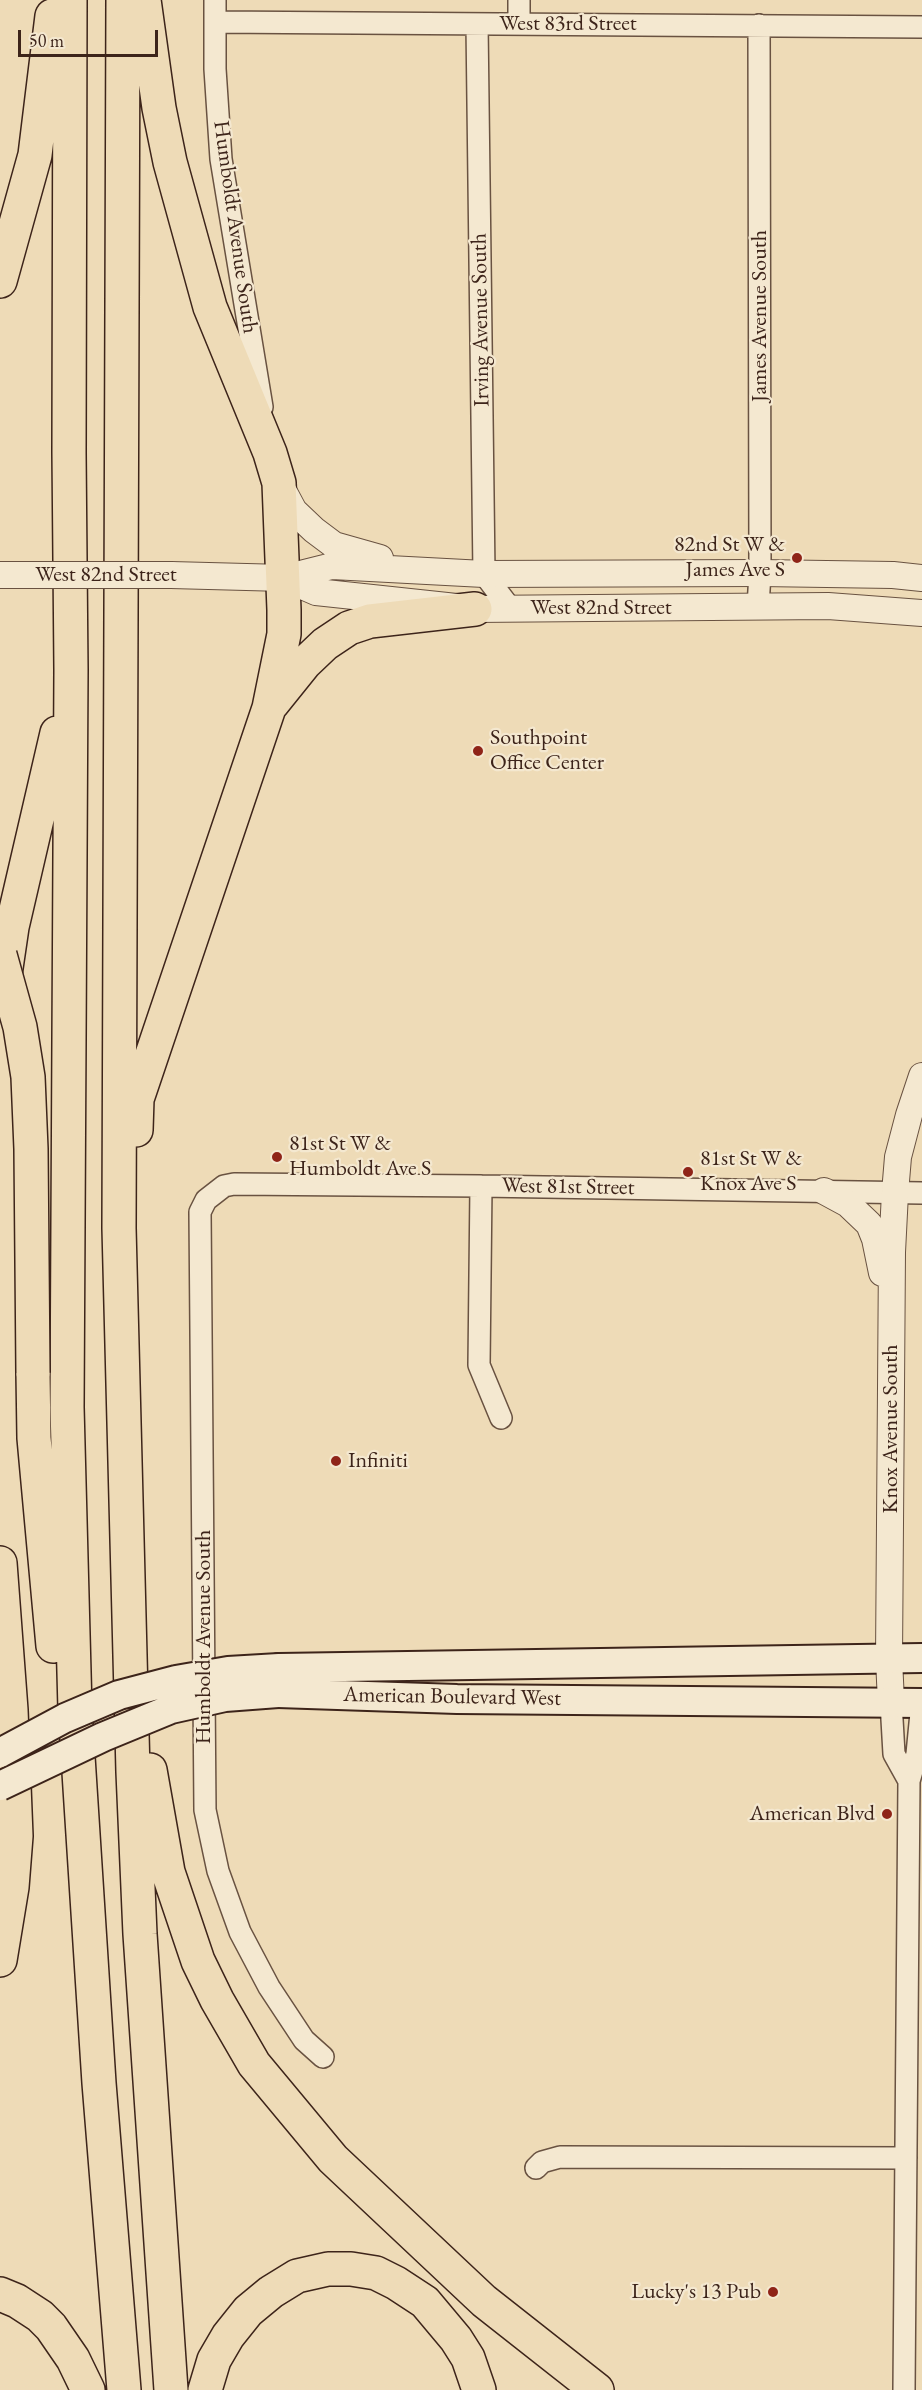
<!DOCTYPE html>
<style>
body{margin:0}
#map{position:relative;width:922px;height:2390px;overflow:hidden;background:#eedbb7;font-family:"EB Garamond",serif}
canvas{display:block}
.scale{position:absolute;left:18px;top:30px;width:140px;height:27px;box-sizing:border-box;border:3px solid #3d241a;border-top:0;padding-left:8px;font-size:18px;line-height:21px;white-space:nowrap;color:#3d241a;-webkit-text-stroke:4px #f4e8d0;paint-order:stroke}
</style>
<div id="map">
<canvas width="922" height="2390"></canvas>
<div class="scale">50 m</div>
</div>
<script>
const context = document.querySelector('canvas').getContext('2d');
context.lineJoin = 'round';
function toPath(rows) {
  const path = new Path2D();
  for (const r of rows) {
    path.moveTo(r[0], r[1]);
    for (let i = 2; i < r.length; i += 2) path.lineTo(r[i], r[i + 1]);
  }
  return path;
}
function stroke(path, color, width, dash) {
  context.strokeStyle = color;
  context.lineWidth = width;
  context.lineCap = dash ? 'butt' : 'round';
  context.setLineDash(dash || []);
  context.stroke(path);
}
function drawText(font, color, halo, rows, align = 'center') {
  context.font = font + ' "EB Garamond",serif';
  context.lineWidth = 4.5;
  context.setLineDash([]);
  context.textBaseline = 'middle';
  context.strokeStyle = halo;
  context.fillStyle = color;
  for (const [text, x, y, turn = 0] of rows) {
    context.save();
    context.translate(x, y);
    context.rotate((+turn || 0) * Math.PI / 180);
    context.textAlign = isNaN(turn) ? turn : align;
    if (halo) context.strokeText(text, 0, 0);
    context.fillText(text, 0, 0);
    context.restore();
  }
}
const minor = toPath([
 [215,0,215,69,221,159,262,407],
 [215,22,922,27],
 [477,24,484,574,510,608],
 [519,24,519,0],
 [758,607,760,573,759,25],
 [481,1186,479,1365,501,1418],
 [891,1702,894,1754,909,1781],
 [323,2057,304,2040,269,1987,240,1932,218,1871,205,1810,200,1212,206,1200,224,1186,234,1184,481,1186,922,1193],
 [536,2168,542,2162,560,2157,906,2158],
 [904,2390,909,1781,917,1754,922,1703]
]);
const tertiary = toPath([
 [279,483,294,511,314,530,334,545,380,558],
 [171,575,284,578,332,566,484,574,760,573,893,575,922,578],
 [284,578,316,592,475,609,828,606,922,613],
 [824,1191,848,1204,869,1224,875,1239,882,1273],
 [891,1702,889,1659,892,1252,895,1193,898,1157,909,1115,922,1076]
]);
const secondary = toPath([
 [279,1668,922,1658],
 [278,1693,457,1699,922,1703]
]);
const motorway = toPath([
 [70,0,69,452,71,670,67,1407,75,1710,99,2083,124,2390],
 [123,0,119,1228,133,1772,140,1934,171,2390],
 [0,281,35,155,52,16],
 [272,704,305,663,325,644,349,628,370,621,475,609],
 [3,988,12,927,57,733],
 [136,1130,137,1099,269,708,284,634,284,610,279,483,270,453,210,307,170,162,159,108,144,0],
 [33,1373,34,1438,53,1646],
 [0,1563,11,1710,16,1836,12,1887,0,1960],
 [150,1770,168,1872,198,1961,217,2000,254,2064,333,2159,484,2301,597,2390],
 [0,2294,17,2301,40,2316,51,2327,73,2359,88,2390],
 [205,2390,214,2360,228,2336,248,2311,271,2292,297,2276,328,2269,351,2269,376,2273,396,2283,425,2302,456,2339,468,2358,479,2390]
]);
stroke(minor, '#695241', 24);
stroke(tertiary, '#695241', 28);
stroke(secondary, '#3d241a', 32);
stroke(motorway, '#3d241a', 36);
stroke(minor, '#f4e8d0', 21);
stroke(tertiary, '#f4e8d0', 26);
stroke(secondary, '#f4e8d0', 28);
stroke(motorway, '#eedbb7', 33);
const tertiaryBridge = toPath([
 [0,575,171,575]
]);
const secondaryBridge = toPath([
 [0,1753,65,1718,119,1695,176,1680,228,1671,279,1668],
 [0,1786,103,1737,171,1709,225,1697,278,1693]
]);
const motorwayBridge = toPath([
 [0,955,20,1027,28,1077,31,1149,33,1373]
]);
stroke(tertiaryBridge, '#695241', 28, []);
stroke(secondaryBridge, '#3d241a', 32, []);
stroke(motorwayBridge, '#3d241a', 36, []);
stroke(tertiaryBridge, '#f4e8d0', 26);
stroke(secondaryBridge, '#f4e8d0', 28);
stroke(motorwayBridge, '#eedbb7', 33);
for (const [x, y, r, color] of [
 [797,558,6,"#8f2418"],
 [478,751,6,"#8f2418"],
 [277,1157,6,"#8f2418"],
 [688,1172,6,"#8f2418"],
 [336,1461,6,"#8f2418"],
 [887,1814,6,"#8f2418"],
 [773,2292,6,"#8f2418"]
]) {
  const dot = new Path2D();
  dot.arc(x, y, r, 0, 2 * Math.PI);
  context.fillStyle = color;
  context.fill(dot);
  stroke(dot, '#f4e8d0', 2);
}
drawText('22px', '#3d241a', '#f4e8d0', [
 ["West 83rd Street",568,24],
 ["Humboldt Avenue South",235,227,82],
 ["James Avenue South",760,316,-90],
 ["Irving Avenue South",481,320,-91],
 ["West 82nd Street",106,575],
 ["West 82nd Street",601,608],
 ["West 81st Street",568,1187,1],
 ["Knox Avenue South",891,1429,-90],
 ["Humboldt Avenue South",204,1637,-90],
 ["American Boulevard West",452,1697,1]
]);
drawText('22px', '#3d241a', '#f4e8d0', [
 ["82nd St W &",785,545,"right"],
 ["James Ave S",785,570,"right"],
 ["Southpoint",490,738],
 ["Office Center",490,763],
 ["81st St W &",289,1144],
 ["Humboldt Ave S",289,1169],
 ["81st St W &",700,1159],
 ["Knox Ave S",700,1184],
 ["Infiniti",348,1461],
 ["American Blvd",875,1814,"right"],
 ["Lucky's 13 Pub",761,2292,"right"]
], 'left');
</script>
